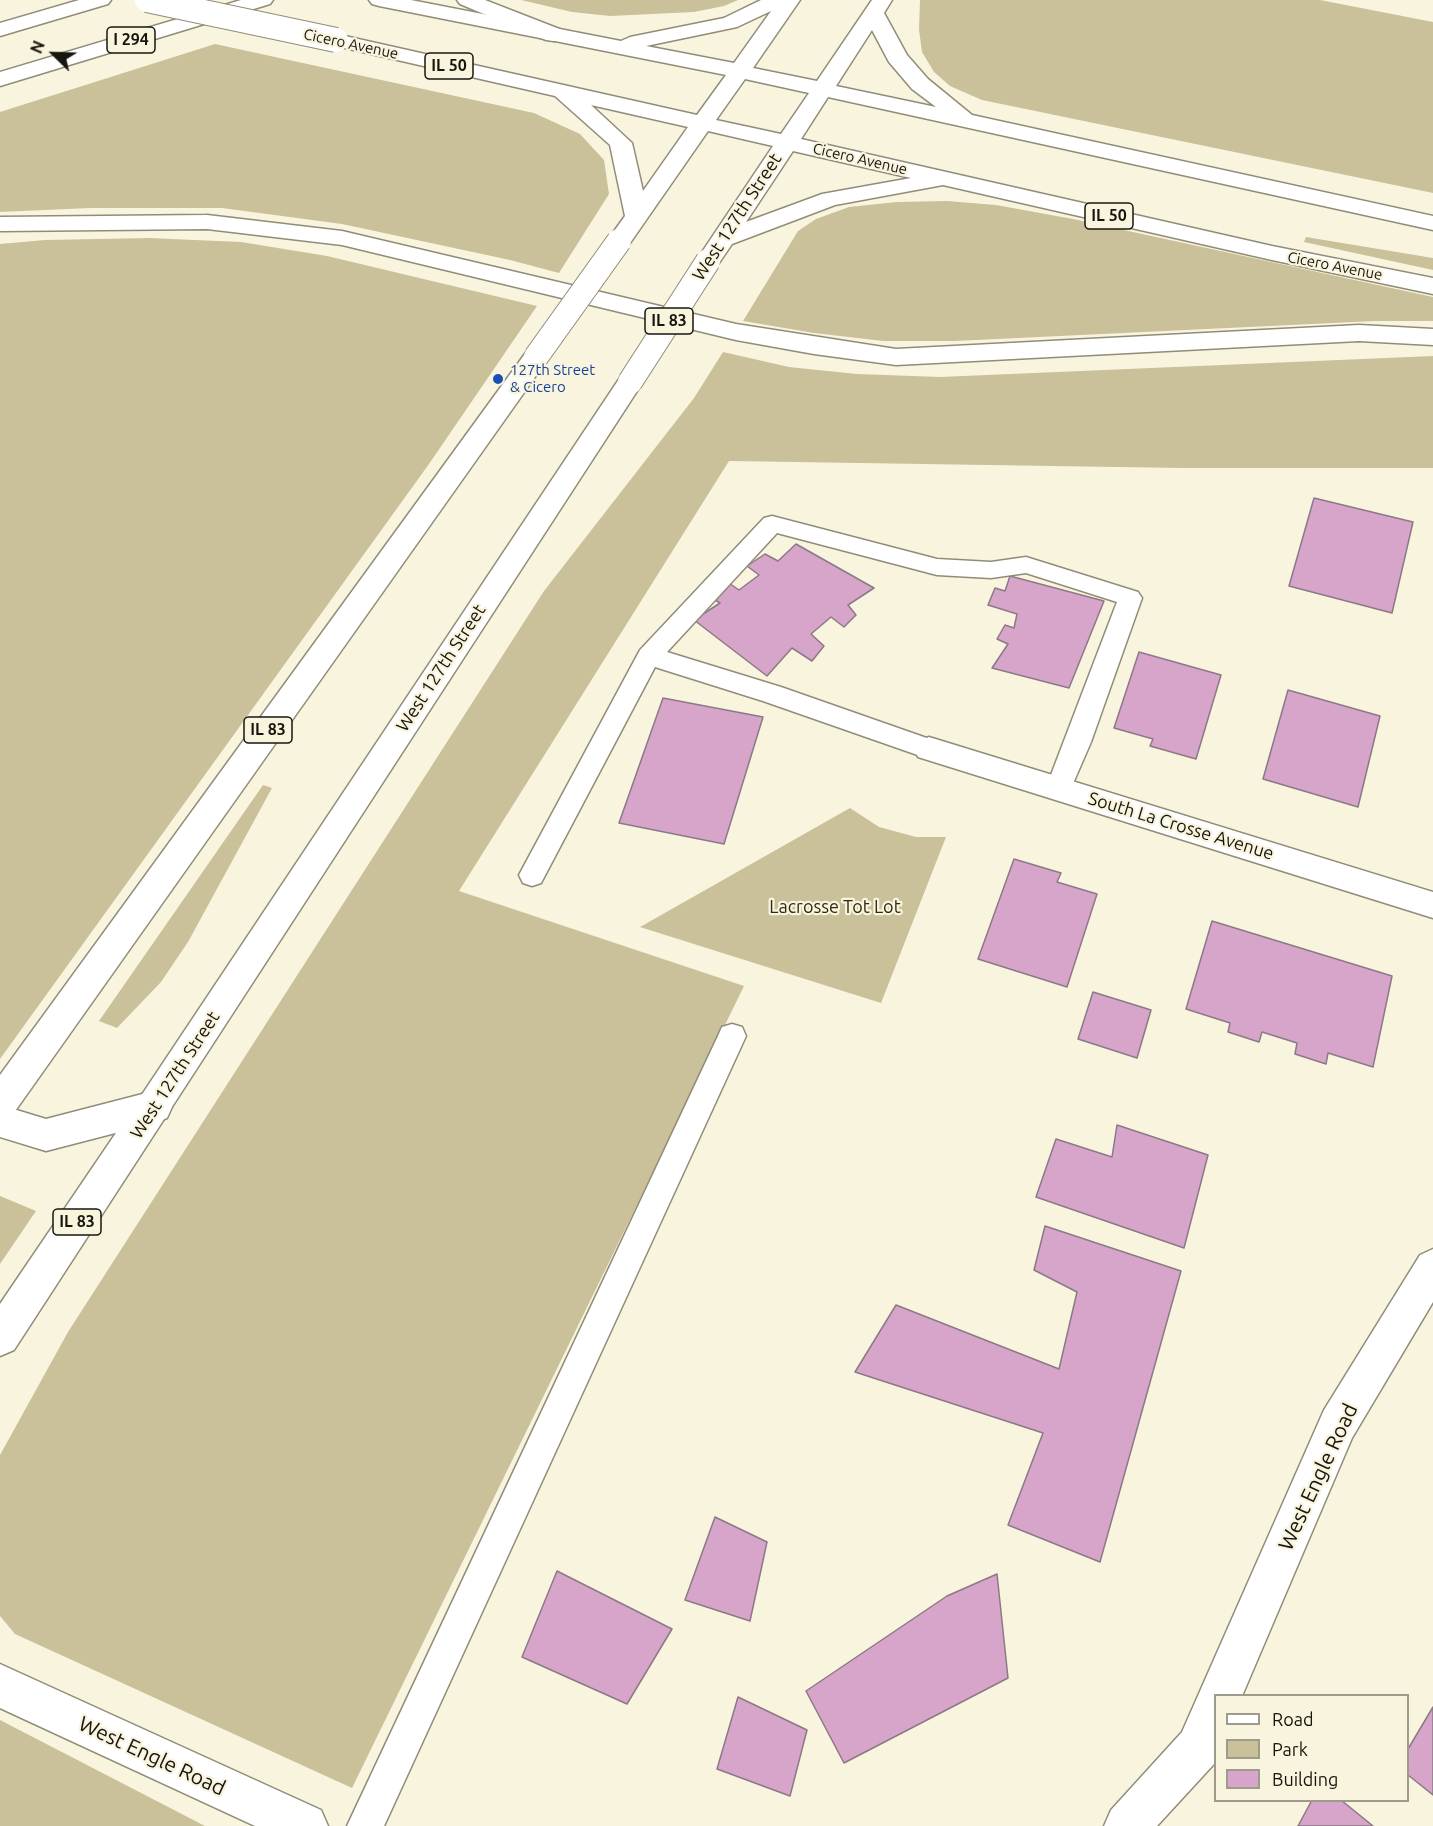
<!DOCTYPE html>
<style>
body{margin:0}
#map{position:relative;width:1433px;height:1826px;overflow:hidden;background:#f9f4de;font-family:Ubuntu,sans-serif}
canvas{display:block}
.legend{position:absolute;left:1214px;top:1694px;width:195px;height:108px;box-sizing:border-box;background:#f9f4de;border:2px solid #9f9b8b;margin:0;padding:8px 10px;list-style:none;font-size:18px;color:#17150e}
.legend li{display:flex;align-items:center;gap:12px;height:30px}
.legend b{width:30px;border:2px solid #9f9b8b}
.north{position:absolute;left:24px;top:24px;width:60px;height:60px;-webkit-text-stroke:4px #f9f4de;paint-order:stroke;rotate:293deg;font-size:16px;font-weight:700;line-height:24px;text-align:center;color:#17150e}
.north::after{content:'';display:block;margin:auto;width:21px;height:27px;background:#17150e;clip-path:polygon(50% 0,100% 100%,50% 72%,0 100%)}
</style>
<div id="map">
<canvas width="1433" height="1826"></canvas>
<ul class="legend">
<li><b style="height:8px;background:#fff"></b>Road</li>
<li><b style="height:16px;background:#cac19b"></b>Park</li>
<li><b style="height:16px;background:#d7a5c9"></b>Building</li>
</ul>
<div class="north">N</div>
</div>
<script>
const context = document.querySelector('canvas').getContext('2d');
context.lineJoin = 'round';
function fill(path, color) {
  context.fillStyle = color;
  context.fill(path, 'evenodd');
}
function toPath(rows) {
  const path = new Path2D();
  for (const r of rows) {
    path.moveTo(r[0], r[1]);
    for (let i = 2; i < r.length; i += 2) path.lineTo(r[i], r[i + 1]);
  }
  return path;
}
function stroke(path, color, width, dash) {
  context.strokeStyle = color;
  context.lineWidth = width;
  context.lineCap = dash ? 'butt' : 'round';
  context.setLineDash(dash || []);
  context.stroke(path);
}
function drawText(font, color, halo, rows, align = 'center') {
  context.font = font + ' Ubuntu,sans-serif';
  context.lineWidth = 4.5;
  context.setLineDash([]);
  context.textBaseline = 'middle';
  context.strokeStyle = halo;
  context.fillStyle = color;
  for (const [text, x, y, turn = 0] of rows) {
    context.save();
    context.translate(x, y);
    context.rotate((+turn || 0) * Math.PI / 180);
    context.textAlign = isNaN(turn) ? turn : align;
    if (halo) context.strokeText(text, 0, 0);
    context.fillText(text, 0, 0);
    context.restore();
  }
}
fill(toPath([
 [521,0,738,0,724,6,694,12,610,16,572,12],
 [920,0,1320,0,1433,22,1433,193,982,100,950,86,934,72,922,52,919,30],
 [215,44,534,113,580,134,604,160,609,194,559,273,510,260,342,224,222,208,90,208,0,212,0,112],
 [947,201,996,205,1073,219,1433,297,1433,321,1375,321,955,341,883,341,814,333,743,321,798,231,816,219,849,207,897,202],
 [1306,237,1433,258,1433,270,1304,242],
 [149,238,241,242,327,256,537,306,429,464,0,1059,0,244,45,240],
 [723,352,789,367,857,374,940,377,1433,356,1433,468,1183,468,729,461,459,891,744,986,352,1788,15,1634,0,1616,0,1455,68,1332,544,591,694,398],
 [263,785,272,788,188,942,161,982,117,1028,99,1021],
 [850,808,879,827,916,837,946,837,881,1003,640,927],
 [0,1196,36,1211,0,1264],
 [0,1720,205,1826,0,1826]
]), '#cac19b');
const building = toPath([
 [1314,498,1413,522,1392,613,1289,586,1314,498],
 [796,544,874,588,848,605,856,615,844,627,831,617,811,634,824,646,812,661,792,648,767,676,694,620,720,603,710,597,729,583,739,590,759,575,747,566,765,554,778,561,796,544],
 [1010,576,1104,601,1069,688,992,668,1008,644,997,639,1005,625,1014,628,1017,614,988,605,995,588,1005,591,1010,576],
 [1139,652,1221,675,1196,759,1150,746,1153,739,1114,728,1139,652],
 [1288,690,1380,716,1358,807,1263,779,1288,690],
 [663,698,763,717,724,844,619,823,663,698],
 [1014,859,1061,873,1057,882,1097,894,1067,987,978,959,1014,859],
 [1212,921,1392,976,1373,1067,1328,1053,1326,1064,1295,1054,1297,1043,1262,1032,1259,1042,1228,1032,1230,1023,1186,1009,1212,921],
 [1093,992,1151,1010,1137,1058,1078,1039,1093,992],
 [1117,1125,1208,1155,1184,1248,1036,1197,1056,1139,1112,1157,1117,1125],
 [1045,1226,1181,1271,1100,1562,1008,1525,1043,1433,855,1372,896,1305,1059,1369,1077,1292,1034,1270,1045,1226],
 [715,1517,767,1542,750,1621,685,1600,715,1517],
 [557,1571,672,1629,627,1704,522,1657,557,1571],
 [997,1574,1008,1678,844,1763,806,1691,947,1596,997,1574],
 [738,1697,807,1730,790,1796,717,1769,738,1697],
 [1433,1707,1433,1795,1408,1775,1408,1749,1433,1707],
 [1312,1800,1341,1800,1373,1826,1298,1826,1312,1800]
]);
fill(building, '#d7a5c9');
stroke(building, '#8b7986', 1.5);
const lane = toPath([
 [772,516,937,559,991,562,1026,557,1138,592,1142,598,1091,742,1068,795,1059,798,1050,795,1046,788,1117,602,1026,573,991,578,937,575,777,533,667,652,781,687,938,742,942,749,938,756,929,759,763,701,655,667,541,883,532,886,523,883,519,875,640,650,764,518,772,516],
 [732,1024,742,1027,746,1036,384,1826,347,1826,718,1036,722,1027,732,1024]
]);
const street = toPath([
 [929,737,1433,892,1433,918,918,757,914,749,918,741,929,737],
 [1433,1249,1433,1302,1352,1438,1242,1696,1216,1696,1214,1764,1157,1826,1104,1826,1111,1810,1182,1732,1324,1410,1420,1255,1433,1249],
 [0,1664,321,1810,328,1826,255,1826,0,1708,0,1664]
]);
const primary = toPath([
 [369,0,411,0,621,41,630,37,724,18,761,0,800,0,753,68,817,81,872,0,892,0,884,13,907,55,928,79,972,115,1433,216,1433,230,828,97,801,139,1272,246,1433,278,1433,294,1272,260,943,185,835,205,732,244,717,266,708,268,699,266,696,261,773,146,708,131,628,246,619,248,610,246,607,241,625,216,610,145,555,96,336,46,328,45,325,40,328,35,336,34,697,115,726,75,379,6,372,4,369,0],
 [771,11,734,63,646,46,737,27,771,11],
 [872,30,889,62,912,89,936,107,836,86,872,30],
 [745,79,809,93,781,134,716,120,745,79],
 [591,105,688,127,643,191,632,143,591,105],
 [793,151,911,178,822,194,746,222,793,151],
 [536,349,545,351,549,357,545,363,13,1114,0,1119,0,1075,527,351,536,349],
 [630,374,639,376,643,382,14,1350,0,1356,0,1304,141,1096,621,376,630,374]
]);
const highway = toPath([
 [79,0,111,0,108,4,0,36,0,23,79,0],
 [241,0,273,0,270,4,0,86,0,72,241,0],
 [457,0,485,0,562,30,565,35,562,40,554,41,546,40,460,4,457,0],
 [207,215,342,231,736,324,896,349,1359,325,1433,329,1433,345,1359,341,896,365,814,354,736,340,342,245,207,229,0,231,0,217,207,215],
 [154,1091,167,1096,172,1107,167,1118,154,1123,46,1151,0,1137,0,1105,46,1119,154,1091]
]);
stroke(lane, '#918c78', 3);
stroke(street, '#918c78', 3);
stroke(primary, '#918c78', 3);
stroke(highway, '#918c78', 3);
fill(lane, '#fff');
fill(street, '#fff');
fill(primary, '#fff');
fill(highway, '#fff');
const primaryBridge = toPath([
 [147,0,336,40],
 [536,357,619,241],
 [630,382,708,261]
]);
stroke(primaryBridge, '#918c78', 26, []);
stroke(primaryBridge, '#fff', 24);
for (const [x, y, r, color] of [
 [498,379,6,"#1a4fb4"]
]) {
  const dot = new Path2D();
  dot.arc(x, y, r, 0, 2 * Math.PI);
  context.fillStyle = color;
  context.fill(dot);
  stroke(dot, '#f9f4de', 2);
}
drawText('15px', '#17150e', '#f9f4de', [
 ["Cicero Avenue",351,44,12],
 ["Cicero Avenue",860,159,13],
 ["Cicero Avenue",1335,266,11]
]);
drawText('15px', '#164399', '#f9f4de', [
 ["127th Street",510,370],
 ["& Cicero",510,387]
], 'left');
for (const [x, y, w] of [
 [131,40,48],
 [449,66,48],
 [1109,216,48],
 [669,321,48],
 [268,730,48],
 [77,1222,48]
]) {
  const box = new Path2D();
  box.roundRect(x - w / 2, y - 13, w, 26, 4.5);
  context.fillStyle = '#f9f4de';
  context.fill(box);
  stroke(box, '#17150e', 1.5);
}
drawText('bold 16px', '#17150e', null, [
 ["I 294",131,40],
 ["IL 50",449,66],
 ["IL 50",1109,216],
 ["IL 83",669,321],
 ["IL 83",268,730],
 ["IL 83",77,1222]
]);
drawText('18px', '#17150e', '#f9f4de', [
 ["West 127th Street",737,217,-57],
 ["West 127th Street",441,668,-57],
 ["South La Crosse Avenue",1181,826,17],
 ["West 127th Street",175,1075,-57]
]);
drawText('18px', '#302a10', '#f9f4de', [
 ["Lacrosse Tot Lot",835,907]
]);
drawText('21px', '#17150e', '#f9f4de', [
 ["West Engle Road",1318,1477,-65],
 ["West Engle Road",152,1756,25]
]);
</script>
